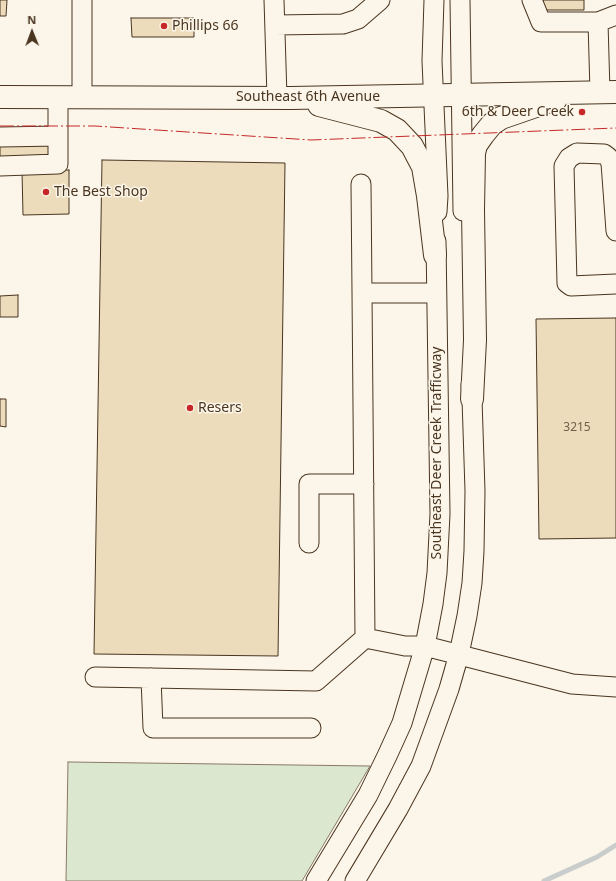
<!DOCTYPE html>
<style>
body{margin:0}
#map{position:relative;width:616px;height:881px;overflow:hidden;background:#fbf6e9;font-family:"Noto Sans",sans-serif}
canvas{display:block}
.north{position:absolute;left:12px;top:12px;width:40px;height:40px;-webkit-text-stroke:3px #fbf6e9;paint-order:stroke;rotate:359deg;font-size:11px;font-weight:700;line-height:16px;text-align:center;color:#4a3520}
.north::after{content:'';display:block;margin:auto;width:14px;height:18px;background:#4a3520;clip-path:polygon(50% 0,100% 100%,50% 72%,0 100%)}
</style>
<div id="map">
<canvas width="616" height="881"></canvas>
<div class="north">N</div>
</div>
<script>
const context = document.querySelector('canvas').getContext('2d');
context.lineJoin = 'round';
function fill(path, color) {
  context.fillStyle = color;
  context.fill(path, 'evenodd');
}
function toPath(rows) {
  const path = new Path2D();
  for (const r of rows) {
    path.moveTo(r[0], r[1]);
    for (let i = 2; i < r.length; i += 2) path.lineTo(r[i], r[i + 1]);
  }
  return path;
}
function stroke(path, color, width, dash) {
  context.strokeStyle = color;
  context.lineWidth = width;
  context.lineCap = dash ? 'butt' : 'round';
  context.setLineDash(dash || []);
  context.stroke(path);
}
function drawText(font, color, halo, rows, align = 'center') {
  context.font = font + ' "Noto Sans",sans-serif';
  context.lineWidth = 3;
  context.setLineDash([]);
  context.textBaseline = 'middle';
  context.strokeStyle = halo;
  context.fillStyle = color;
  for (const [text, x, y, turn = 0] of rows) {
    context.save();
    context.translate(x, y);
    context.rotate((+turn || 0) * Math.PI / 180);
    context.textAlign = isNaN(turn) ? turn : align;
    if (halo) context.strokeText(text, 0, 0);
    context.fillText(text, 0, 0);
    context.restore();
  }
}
const green = toPath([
 [68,762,370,766,302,881,66,881,68,762]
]);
fill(green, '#dce7d0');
stroke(green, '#887966', 1);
stroke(toPath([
 [544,881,597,857,616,845]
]), '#c9cecd', 5);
const building = toPath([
 [0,0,7,0,6,16,0,16,0,0],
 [543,0,584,0,584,10,543,10,543,0],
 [131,18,194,18,194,37,132,37,131,18],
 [52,139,53,158,0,158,0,140,52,139],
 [102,160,285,163,278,656,94,654,102,160],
 [69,170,69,214,23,215,22,171,69,170],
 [18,295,18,317,0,317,0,296,18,295],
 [616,318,616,538,539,539,536,319,616,318],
 [0,399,6,399,6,427,0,426,0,399]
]);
fill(building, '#ecdcbc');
stroke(building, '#4a3520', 1);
const minor = toPath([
 [274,0,277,97],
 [434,0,432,61,438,196,437,212],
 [460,0,463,211],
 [532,0,541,22,598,22,600,92],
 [598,22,616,15],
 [275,25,343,24,358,19,380,0],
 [82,96,82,0],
 [0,137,58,136],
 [0,166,58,164,58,97],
 [361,184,362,293],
 [616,231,611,163,608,157,604,154,577,153,569,158,564,166,567,283,571,286,616,284],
 [436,293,362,293,365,638,405,646,425,646,572,684,616,687],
 [309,543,309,484,364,484],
 [95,677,316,681,365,638],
 [151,678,153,728,311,728],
 [316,881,368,795,387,756,402,723,425,646,433,604,437,573,440,514,436,241],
 [355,881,398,809,421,766,449,689,459,654,467,616,472,583,474,551,475,491,472,399,471,384]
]);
const major = toPath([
 [0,97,291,98,616,92],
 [319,105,381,121,397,130,412,146,423,167,428,196,435,255],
 [472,399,475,340,473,210,474,153,476,145,483,135,492,124,501,118,556,99]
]);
stroke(minor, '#4a3520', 21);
stroke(major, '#4a3520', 24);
stroke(minor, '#fbf6e9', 19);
stroke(major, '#fbf6e9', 22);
stroke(toPath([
 [0,126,95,126,311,140,616,128]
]), '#c62828', 1, [14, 3, 2, 3]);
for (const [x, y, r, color] of [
 [164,26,4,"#c62828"],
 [582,112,4,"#c62828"],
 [46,192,4,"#c62828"],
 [190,408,4,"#c62828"]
]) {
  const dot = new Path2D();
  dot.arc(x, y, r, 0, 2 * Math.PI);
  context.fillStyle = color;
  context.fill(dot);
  stroke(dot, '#fbf6e9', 1.5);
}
drawText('12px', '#725f47', null, [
 ["3215",577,428]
]);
drawText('14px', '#4a3520', '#fbf6e9', [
 ["Phillips 66",172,26],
 ["6th & Deer Creek",574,112,"right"],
 ["The Best Shop",54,192],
 ["Resers",198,408]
], 'left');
drawText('14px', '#4a3520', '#fbf6e9', [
 ["Southeast 6th Avenue",308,97],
 ["Southeast Deer Creek Trafficway",437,453,-90]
]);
</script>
